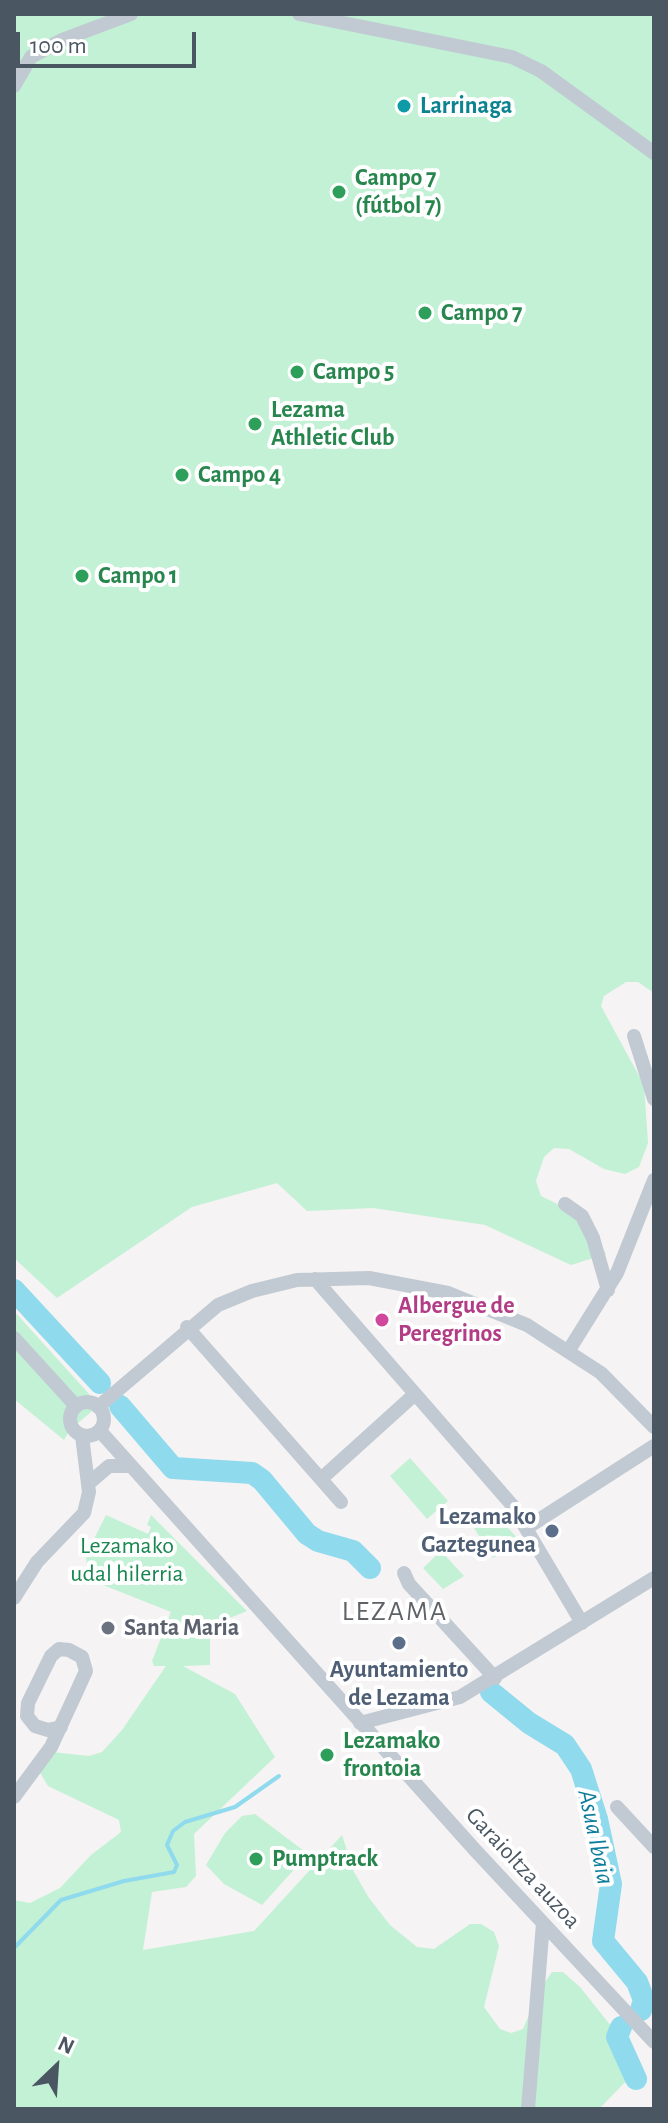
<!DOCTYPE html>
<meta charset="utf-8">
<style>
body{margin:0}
#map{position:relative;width:668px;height:2123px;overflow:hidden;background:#f5f3f3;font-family:"Alegreya Sans",sans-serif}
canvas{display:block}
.frame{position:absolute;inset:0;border:16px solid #4a5661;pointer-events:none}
.north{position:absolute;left:16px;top:2027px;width:80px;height:80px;-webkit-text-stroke:6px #fff;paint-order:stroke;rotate:25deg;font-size:22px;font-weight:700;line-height:32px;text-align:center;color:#4a5661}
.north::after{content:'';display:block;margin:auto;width:28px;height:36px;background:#4a5661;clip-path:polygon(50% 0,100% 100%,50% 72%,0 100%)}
.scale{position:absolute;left:16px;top:32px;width:180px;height:36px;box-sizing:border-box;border:4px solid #4a5661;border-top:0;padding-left:10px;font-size:24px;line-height:28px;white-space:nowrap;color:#4a5661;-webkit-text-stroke:6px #fff;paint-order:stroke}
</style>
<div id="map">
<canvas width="668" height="2123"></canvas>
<div class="frame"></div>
<div class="north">N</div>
<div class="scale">100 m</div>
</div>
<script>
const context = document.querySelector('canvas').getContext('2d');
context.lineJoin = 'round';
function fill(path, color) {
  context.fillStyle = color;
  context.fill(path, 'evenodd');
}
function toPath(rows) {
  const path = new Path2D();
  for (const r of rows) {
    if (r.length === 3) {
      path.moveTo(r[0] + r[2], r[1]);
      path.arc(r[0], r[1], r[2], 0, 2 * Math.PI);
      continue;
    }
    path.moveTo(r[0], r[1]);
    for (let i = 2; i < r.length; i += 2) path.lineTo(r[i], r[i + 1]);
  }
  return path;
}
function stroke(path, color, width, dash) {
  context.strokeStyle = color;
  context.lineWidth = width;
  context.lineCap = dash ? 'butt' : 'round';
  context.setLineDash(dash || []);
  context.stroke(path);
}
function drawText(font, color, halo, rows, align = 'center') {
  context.font = font + ' "Alegreya Sans",sans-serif';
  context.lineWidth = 8;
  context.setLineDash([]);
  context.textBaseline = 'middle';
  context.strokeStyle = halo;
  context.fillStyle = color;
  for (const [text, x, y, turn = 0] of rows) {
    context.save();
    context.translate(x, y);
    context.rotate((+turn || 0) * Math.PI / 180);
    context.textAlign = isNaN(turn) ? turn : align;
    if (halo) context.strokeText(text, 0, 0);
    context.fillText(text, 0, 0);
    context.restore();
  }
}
fill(toPath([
 [14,14,654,14,654,993,638,982,626,982,604,996,601,1006,644,1085,648,1143,639,1167,625,1174,604,1169,569,1149,554,1148,544,1157,536,1181,541,1196,578,1214,593,1229,606,1254,571,1265,485,1225,373,1208,307,1211,277,1183,192,1207,57,1298,14,1258],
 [14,1311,99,1405,70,1430,64,1440,14,1399],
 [410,1458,448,1501,427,1519,390,1476],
 [491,1509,519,1540,493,1558,472,1525],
 [106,1515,148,1534,151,1527,147,1525,151,1515,247,1611,210,1626,210,1665,183,1666,235,1694,275,1757,194,1834,196,1876,186,1887,152,1892,143,1950,254,1931,342,1835,354,1872,369,1898,390,1925,417,1947,434,1949,470,1924,481,1924,494,1932,499,1946,484,2007,500,2029,511,2033,523,2029,540,1989,552,1972,563,1972,580,1987,615,2031,615,2039,633,2074,599,2109,14,2109,14,1900,30,1903,60,1888,91,1855,121,1832,119,1820,48,1786,36,1766,52,1752,89,1756,102,1752,122,1730,166,1666,154,1666,152,1661,171,1612,88,1579,86,1555],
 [441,1551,464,1576,443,1589,423,1568],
 [255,1814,308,1854,262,1905,224,1884,206,1865,225,1833,242,1816]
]), '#c3f1d5');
stroke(toPath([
 [14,1948,61,1900,124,1881,174,1872,177,1865,167,1845,173,1831,185,1822,235,1807,279,1776]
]), '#90daee', 4);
stroke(toPath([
 [14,1290,100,1383],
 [120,1406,173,1468,252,1473,262,1480,307,1534,318,1541,353,1551,370,1568],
 [491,1692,529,1723,565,1745,581,1769,597,1819,611,1884,603,1941,637,1982,644,2000,641,2010],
 [621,2027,617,2037,636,2079]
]), '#90daee', 22);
stroke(toPath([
 [299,14,512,57,541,71,654,153],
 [14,86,31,57,62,40,131,14],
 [634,1036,654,1099],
 [565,1204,582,1216,593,1238,608,1290],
 [315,1279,512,1505,582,1623],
 [187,1327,341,1502],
 [14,1338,76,1406],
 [569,1350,617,1273,654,1180],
 [87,1419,17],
 [98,1407,218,1305,252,1291,297,1280,369,1278,448,1293,527,1325,601,1373,654,1427],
 [100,1431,475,1850,654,2042],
 [321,1479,415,1394],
 [88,1484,109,1466,131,1466],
 [528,1527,654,1446],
 [404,1573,409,1584,495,1678],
 [14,1598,37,1562,84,1513,89,1492,82,1436],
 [360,1723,460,1697,654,1578],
 [14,1797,51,1747,76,1693,86,1671,82,1657,69,1650,59,1649,51,1656,28,1703,27,1716,35,1726,48,1730,61,1727],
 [617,1807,654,1847],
 [528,2109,543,1923]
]), '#c1cad2', 14);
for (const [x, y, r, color] of [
 [404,106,8,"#0f9aa8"],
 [339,192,8,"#2e9e5b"],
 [425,313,8,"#2e9e5b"],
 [297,372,8,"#2e9e5b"],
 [255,424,8,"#2e9e5b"],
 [182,475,8,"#2e9e5b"],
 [82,576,8,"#2e9e5b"],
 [382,1320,8,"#d1479c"],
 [552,1531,8,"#5c6f8a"],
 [108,1628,8,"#6b7280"],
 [399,1643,8,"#5c6f8a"],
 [327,1755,8,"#2e9e5b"],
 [256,1859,8,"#2e9e5b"]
]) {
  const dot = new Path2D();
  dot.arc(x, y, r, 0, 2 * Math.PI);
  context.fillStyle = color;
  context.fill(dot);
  stroke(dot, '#fff', 3);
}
drawText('bold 24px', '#0d838f', '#fff', [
 ["Larrinaga",420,106]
], 'left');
drawText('bold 24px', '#27864d', '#fff', [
 ["Campo 7",355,178],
 ["(fútbol 7)",355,206],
 ["Campo 7",441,313],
 ["Campo 5",313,372],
 ["Lezama",271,410],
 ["Athletic Club",271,438],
 ["Campo 4",198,475],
 ["Campo 1",98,576],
 ["Lezamako",343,1741],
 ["frontoia",343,1769],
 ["Pumptrack",272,1859]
], 'left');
drawText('bold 24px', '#b23c85', '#fff', [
 ["Albergue de",398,1306],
 ["Peregrinos",398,1334]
], 'left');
drawText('bold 24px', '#4e5e75', '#fff', [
 ["Lezamako",536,1517],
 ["Gaztegunea",536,1545],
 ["Ayuntamiento",399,1670,"center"],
 ["de Lezama",399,1698,"center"]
], 'right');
drawText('24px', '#17864f', '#fff', [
 ["Lezamako",127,1546],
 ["udal hilerria",127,1574]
]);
drawText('bold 24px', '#5b616d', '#fff', [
 ["Santa Maria",124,1628]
], 'left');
drawText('24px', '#4a5661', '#fff', [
 ["Garaioltza auzoa",523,1868,47]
]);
drawText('italic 26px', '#0c7c9b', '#fff', [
 ["Asua Ibaia",596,1837,78]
]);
context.letterSpacing = '2px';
drawText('28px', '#5f6368', '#fff', [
 ["LEZAMA",395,1612]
]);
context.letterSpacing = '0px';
</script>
